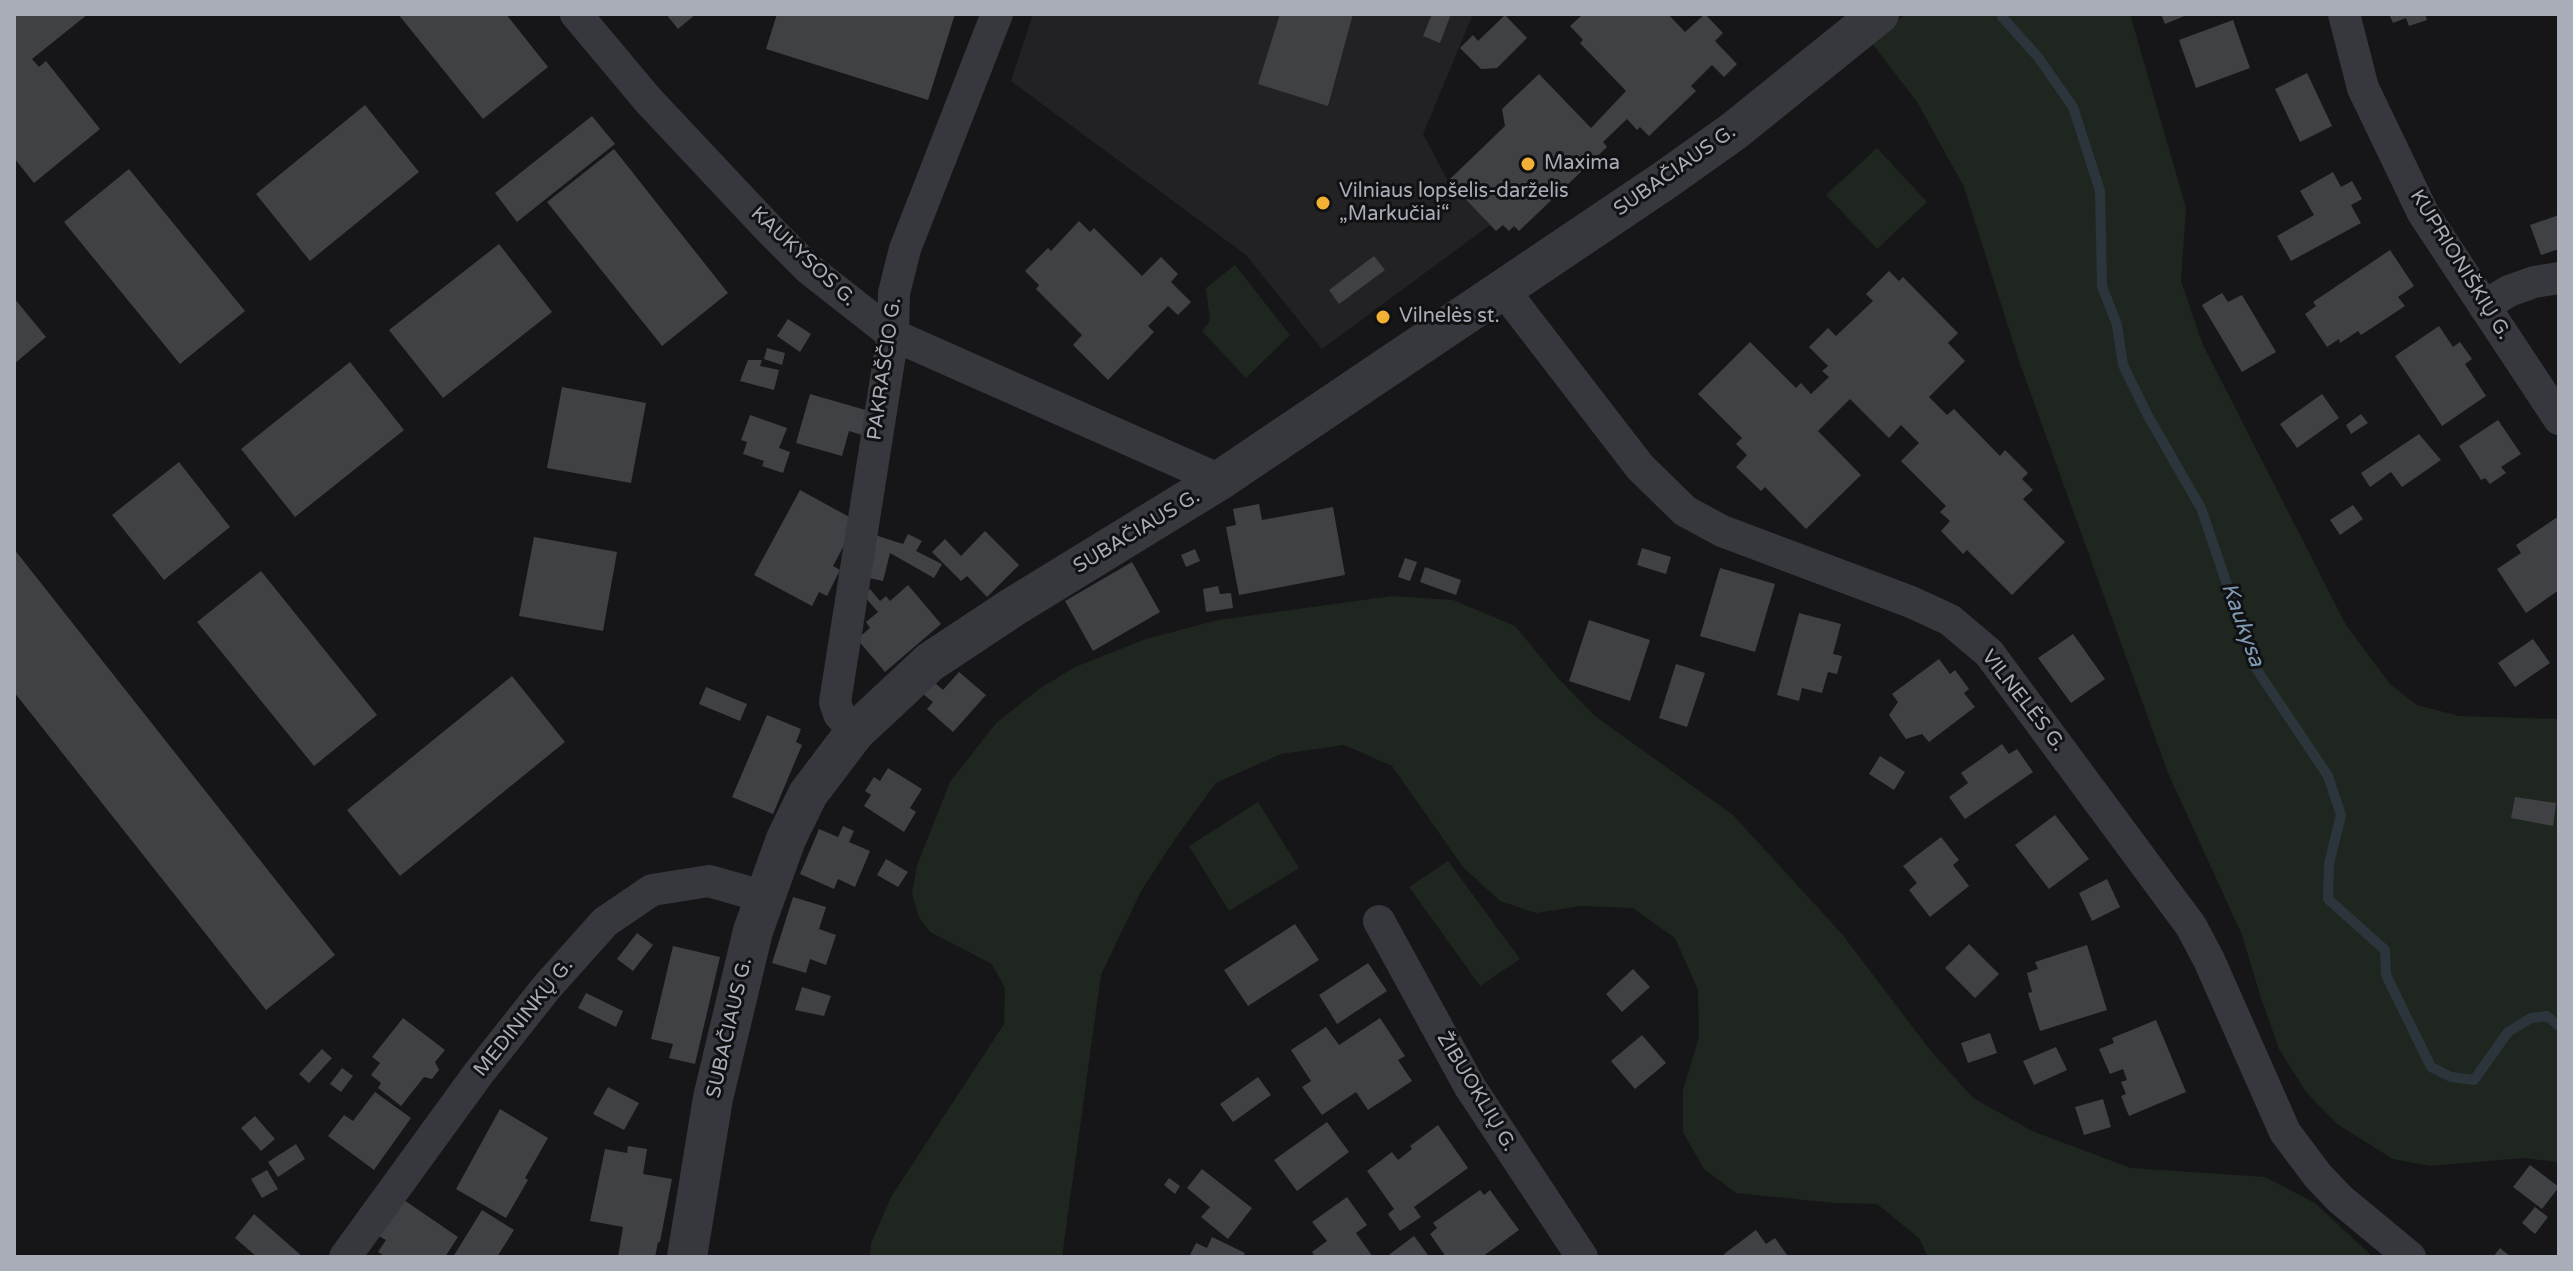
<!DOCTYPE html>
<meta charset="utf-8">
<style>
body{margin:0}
#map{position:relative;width:2573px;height:1271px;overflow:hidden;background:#161618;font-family:"Varela Round",sans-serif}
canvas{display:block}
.frame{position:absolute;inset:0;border:16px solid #a8adb8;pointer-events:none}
</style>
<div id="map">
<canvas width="2573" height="1271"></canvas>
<div class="frame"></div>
</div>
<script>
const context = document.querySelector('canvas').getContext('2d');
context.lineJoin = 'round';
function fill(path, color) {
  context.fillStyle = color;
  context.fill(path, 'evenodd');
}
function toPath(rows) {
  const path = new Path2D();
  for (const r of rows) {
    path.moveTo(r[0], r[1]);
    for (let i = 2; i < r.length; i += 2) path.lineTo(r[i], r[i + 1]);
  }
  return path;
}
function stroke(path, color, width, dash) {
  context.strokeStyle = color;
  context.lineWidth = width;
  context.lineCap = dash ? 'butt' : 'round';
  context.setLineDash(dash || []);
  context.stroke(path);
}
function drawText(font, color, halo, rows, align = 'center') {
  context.font = font + ' "Varela Round",sans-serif';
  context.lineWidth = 6;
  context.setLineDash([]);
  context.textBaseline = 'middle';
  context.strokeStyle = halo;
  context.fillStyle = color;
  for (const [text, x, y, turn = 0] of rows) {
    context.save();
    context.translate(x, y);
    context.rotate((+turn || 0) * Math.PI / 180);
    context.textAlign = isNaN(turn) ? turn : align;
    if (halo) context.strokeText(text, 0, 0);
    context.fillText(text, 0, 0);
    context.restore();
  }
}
fill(toPath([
 [1033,14,1473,14,1423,134,1448,181,1490,225,1322,349,1246,255,1011,81]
]), '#222225');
fill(toPath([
 [1906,14,2130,14,2186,208,2181,281,2203,345,2346,625,2390,684,2417,705,2459,716,2559,719,2559,1162,2523,1158,2430,1166,2393,1159,2337,1124,2306,1092,2279,1049,2261,998,2242,935,2168,773,2020,364,1964,187,1917,102,1871,42],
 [1877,148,1927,202,1877,249,1826,195],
 [1235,265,1290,335,1246,378,1202,331,1210,321,1206,288],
 [1392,596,1453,600,1515,626,1557,677,1595,716,1733,815,1842,934,1930,1050,1973,1098,2032,1131,2131,1168,2265,1177,2315,1203,2373,1257,1928,1257,1919,1238,1877,1204,1834,1203,1736,1193,1704,1169,1683,1132,1683,1090,1699,1037,1698,990,1675,938,1633,908,1581,906,1536,913,1500,901,1463,867,1392,766,1344,745,1281,754,1216,783,1177,836,1141,891,1101,975,1062,1257,870,1257,871,1243,891,1197,1004,1024,1005,988,992,964,930,932,919,917,912,894,917,865,950,782,996,723,1039,689,1075,667,1146,639,1218,620],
 [1258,802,1299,868,1229,911,1189,846],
 [1448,861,1520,959,1480,986,1409,887]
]), '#1e261f');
stroke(toPath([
 [2002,17,2038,57,2073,107,2100,191,2102,286,2117,325,2123,365,2148,416,2201,508,2255,667,2328,776,2341,815,2329,864,2328,899,2385,950,2386,975,2431,1067,2451,1077,2474,1080,2508,1032,2531,1018,2547,1016,2559,1026]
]), '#2c353c', 10);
fill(toPath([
 [14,14,88,14,32,59,39,67,46,61,100,129,34,183,14,158],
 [398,14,506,14,548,67,483,119],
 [666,14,696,14,678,29],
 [777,14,955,14,928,100,766,49],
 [1280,14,1353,14,1328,106,1258,84],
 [1432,14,1451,14,1440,43,1423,36],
 [1583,14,1668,14,1685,32,1705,14,1723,33,1715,41,1737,64,1724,77,1712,65,1691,86,1696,91,1649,136,1640,127,1637,130,1627,119,1603,142,1607,147,1519,231,1514,226,1509,231,1503,225,1496,231,1448,181,1505,126,1502,109,1539,74,1591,128,1626,91,1580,43,1583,40,1570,26],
 [2161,14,2189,14,2165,24],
 [2389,14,2425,14,2427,20,2409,26,2406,18,2393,23],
 [1505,15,1527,38,1497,68,1481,69,1460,48,1473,35,1478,41],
 [2233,20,2250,68,2196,88,2179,40],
 [2307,73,2332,126,2300,142,2275,89],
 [365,105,419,172,310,261,256,194],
 [592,116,615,144,517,222,495,193],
 [614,149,728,293,662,346,547,202],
 [129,169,245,311,180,364,64,222],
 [2333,172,2341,187,2352,181,2362,199,2351,205,2361,223,2291,261,2277,236,2314,215,2300,191],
 [2559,215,2559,249,2541,255,2530,225],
 [1079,221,1090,232,1094,228,1142,276,1161,257,1178,274,1171,282,1191,302,1178,315,1168,306,1148,326,1154,332,1108,380,1073,345,1082,335,1036,289,1039,285,1025,271,1048,248,1051,251],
 [499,244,552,312,443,398,389,330],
 [2390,250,2414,286,2398,297,2405,306,2361,335,2358,331,2340,343,2339,339,2327,347,2305,314,2316,306,2313,302],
 [1374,256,1385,270,1339,304,1329,290],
 [1889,271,1899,281,1903,277,1958,333,1948,343,1965,361,1929,397,1947,415,1954,409,2000,456,2005,450,2028,473,2022,479,2033,490,2023,499,2065,542,2012,595,1967,550,1963,554,1941,531,1950,521,1940,512,1946,506,1901,461,1919,443,1901,425,1889,438,1850,399,1818,431,1861,475,1806,529,1765,487,1761,491,1736,467,1747,455,1736,444,1742,438,1698,394,1750,342,1796,388,1801,383,1811,394,1829,377,1822,371,1828,366,1809,347,1828,328,1836,336,1873,301,1866,294],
 [2222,293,2228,302,2242,295,2276,352,2242,372,2202,305],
 [14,298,46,337,14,364],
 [788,319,811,334,800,352,777,336],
 [2439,326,2453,347,2460,342,2472,359,2465,364,2486,396,2442,426,2395,356],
 [767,348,785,353,782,365,764,359],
 [748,360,762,360,760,366,779,370,774,390,740,381],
 [350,362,404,430,295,517,241,449],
 [562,387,646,403,631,483,547,468],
 [810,394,869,411,862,435,849,431,842,456,796,443],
 [2322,394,2339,418,2297,448,2280,424],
 [2361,414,2368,423,2351,434,2346,425],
 [750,415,787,428,779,448,790,452,783,473,762,466,764,461,743,454,747,442,741,440],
 [2498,420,2521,454,2501,467,2506,473,2490,484,2485,478,2481,480,2459,446],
 [2419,434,2441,460,2402,487,2391,472,2370,487,2361,473],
 [179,462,230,527,164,580,112,515],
 [800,490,853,519,850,534,833,566,840,570,827,596,819,592,812,606,754,575],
 [1259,504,1262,520,1333,507,1345,575,1239,595,1226,527,1236,525,1233,509],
 [2353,505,2363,519,2340,535,2330,520],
 [2559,516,2559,590,2526,613,2497,569,2521,553,2516,545],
 [985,531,1019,565,987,597,967,576,961,581,932,552,945,539,961,556],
 [908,534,922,541,916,551,942,564,934,578,890,553,883,581,865,577,875,535,903,544],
 [534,537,617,552,603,631,519,616],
 [1642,548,1671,557,1666,574,1637,565],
 [14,549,335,955,266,1010,14,692],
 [1195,549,1200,561,1186,567,1181,555],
 [1405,558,1417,562,1410,581,1398,577],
 [1132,562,1160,612,1093,651,1065,601],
 [1425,567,1461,580,1456,595,1420,582],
 [1720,568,1775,584,1755,652,1700,636],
 [261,571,377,715,314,766,197,622],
 [908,585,941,624,885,672,857,639,870,628,866,622,878,612,863,595,870,589,880,601,886,596,890,601],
 [1218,586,1220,594,1231,593,1233,608,1206,612,1203,589],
 [1799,613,1841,624,1833,654,1842,656,1837,674,1828,672,1822,693,1802,688,1799,701,1777,695],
 [1589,620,1650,640,1630,701,1569,681],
 [2073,634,2105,679,2071,703,2038,658],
 [2533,639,2550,663,2515,687,2498,663],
 [1939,659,1950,674,1955,670,1969,689,1964,693,1975,707,1929,742,1922,734,1906,739,1889,715,1898,702,1892,694],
 [1676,664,1705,673,1687,727,1659,718],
 [959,672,986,695,953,732,927,709,933,702,923,694,934,682,943,690],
 [512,676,565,742,400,876,347,810],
 [706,687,747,704,740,721,699,704],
 [767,715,801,729,796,742,802,745,773,814,732,797],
 [2002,744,2009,754,2017,749,2033,772,1965,819,1949,797,1968,783,1961,773],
 [1880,756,1905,772,1894,790,1869,774],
 [888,768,922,789,910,808,916,812,904,832,864,806,871,795,865,791,874,777,880,781],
 [2515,797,2556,803,2553,826,2511,818],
 [2055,815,2089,859,2049,889,2015,845],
 [843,826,854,831,849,842,870,851,855,887,838,879,834,889,800,874,819,829,838,837],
 [1941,837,1959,860,1953,865,1969,886,1930,917,1909,890,1917,883,1903,866],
 [886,859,908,872,898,887,877,875],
 [2107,879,2120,907,2092,921,2079,893],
 [793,897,826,907,819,929,836,935,826,965,810,959,806,973,772,963],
 [1295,924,1319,960,1248,1006,1224,970],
 [637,933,653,945,633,971,617,959],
 [1969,944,1999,974,1975,998,1945,968],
 [2087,945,2107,1010,2040,1031,2028,993,2032,992,2027,973,2038,969,2035,962],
 [673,946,720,957,695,1064,669,1058,673,1044,651,1039],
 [1368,963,1387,991,1337,1024,1319,995],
 [1633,969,1650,987,1622,1012,1606,994],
 [802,987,831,996,824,1016,795,1010],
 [586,993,623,1011,616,1027,578,1008],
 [403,1018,445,1050,435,1062,439,1070,432,1079,424,1077,401,1106,378,1088,381,1083,371,1075,380,1063,372,1057],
 [1380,1018,1405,1056,1398,1060,1412,1081,1368,1110,1356,1092,1322,1115,1302,1087,1311,1081,1291,1050,1326,1027,1339,1045],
 [2156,1020,2186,1092,2129,1116,2121,1096,2126,1094,2121,1082,2127,1080,2123,1069,2110,1074,2099,1049,2114,1043,2112,1038],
 [1990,1033,1997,1053,1968,1063,1961,1043],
 [1642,1035,1666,1063,1635,1089,1611,1061],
 [2056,1047,2067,1070,2034,1085,2023,1061],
 [322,1049,332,1058,309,1083,299,1074],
 [342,1068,353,1076,341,1092,330,1084],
 [1258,1077,1271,1095,1233,1122,1220,1104],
 [608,1087,639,1103,624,1130,593,1114],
 [375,1092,411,1118,374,1170,328,1136,344,1115,353,1121],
 [2103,1099,2111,1127,2084,1135,2075,1107],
 [500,1109,548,1138,525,1178,528,1180,506,1218,456,1189],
 [255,1116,275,1139,261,1151,241,1128],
 [1327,1122,1349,1152,1297,1191,1274,1160],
 [1438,1125,1468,1168,1414,1207,1421,1217,1400,1231,1388,1214,1394,1209,1367,1171,1392,1152,1398,1160,1412,1149,1410,1146],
 [296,1144,305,1159,278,1177,268,1162],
 [628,1146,647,1149,643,1174,672,1179,660,1242,658,1242,655,1257,618,1257,623,1227,590,1221,605,1149,627,1153],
 [2530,1165,2559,1187,2542,1209,2513,1187],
 [1202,1169,1252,1208,1228,1239,1201,1217,1210,1207,1187,1188],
 [267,1170,278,1189,262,1198,251,1179],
 [1169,1178,1180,1186,1175,1194,1164,1185],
 [1480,1190,1484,1195,1490,1190,1519,1230,1482,1257,1446,1257,1430,1234,1437,1228,1433,1223],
 [1347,1197,1367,1225,1356,1233,1373,1257,1315,1257,1312,1252,1327,1241,1312,1222],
 [401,1198,458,1237,445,1257,386,1257,378,1252,386,1240,377,1235],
 [2535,1207,2548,1217,2535,1234,2522,1223],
 [482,1210,514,1230,497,1257,453,1257],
 [254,1214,303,1257,257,1257,235,1238],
 [1756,1230,1766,1244,1775,1238,1787,1255,1726,1257,1724,1254],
 [1414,1236,1428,1255,1425,1257,1386,1257],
 [1212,1237,1245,1253,1243,1257,1189,1257,1196,1243,1207,1248],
 [2500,1248,2511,1257,2493,1257]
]), '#404145');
stroke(toPath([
 [576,14,648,100,772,232,809,269,893,335,1220,480],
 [2344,14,2363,88,2423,213,2559,419],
 [1502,288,1640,467,1685,511,1722,531,1911,602,1950,620,1989,653,2191,926,2209,960,2285,1132,2318,1176,2340,1199,2410,1257],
 [2484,306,2509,291,2534,282,2559,278],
 [855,732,839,714,835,702,893,335,894,293,905,249,997,14],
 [1379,921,1470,1087,1582,1257],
 [345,1257,478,1074,546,988,605,922,652,890,709,881,765,897]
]), '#37383d', 32);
stroke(toPath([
 [687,1257,713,1098,753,931,786,839,808,794,855,732,930,662,1013,607,1220,480,1665,180,1734,131,1879,14]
]), '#37383d', 40);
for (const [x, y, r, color] of [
 [1528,164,8,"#f2b134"],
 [1323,203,8,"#f2b134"],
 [1383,317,8,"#f2b134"]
]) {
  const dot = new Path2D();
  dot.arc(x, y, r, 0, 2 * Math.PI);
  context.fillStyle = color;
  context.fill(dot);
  stroke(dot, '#111113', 3);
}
drawText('20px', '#a8adb8', '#111113', [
 ["Maxima",1544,164],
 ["Vilniaus lopšelis-darželis",1339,192],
 ["„Markučiai“",1339,215],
 ["Vilnelės st.",1399,317]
], 'left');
drawText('20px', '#a8adb8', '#111113', [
 ["SUBAČIAUS G.",1675,171,-35],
 ["KAUKYSOS G.",803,257,43],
 ["KUPRIONIŠKIŲ G.",2460,265,58],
 ["PAKRAŠČIO G.",885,369,-82],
 ["SUBAČIAUS G.",1137,532,-31],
 ["VILNELĖS G.",2023,701,52],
 ["MEDININKŲ G.",524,1018,-51],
 ["SUBAČIAUS G.",730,1028,-77],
 ["ŽIBUOKLIŲ G.",1476,1092,59]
]);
drawText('italic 22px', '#7f9bb3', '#111113', [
 ["Kaukysa",2242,625,70]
]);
</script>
